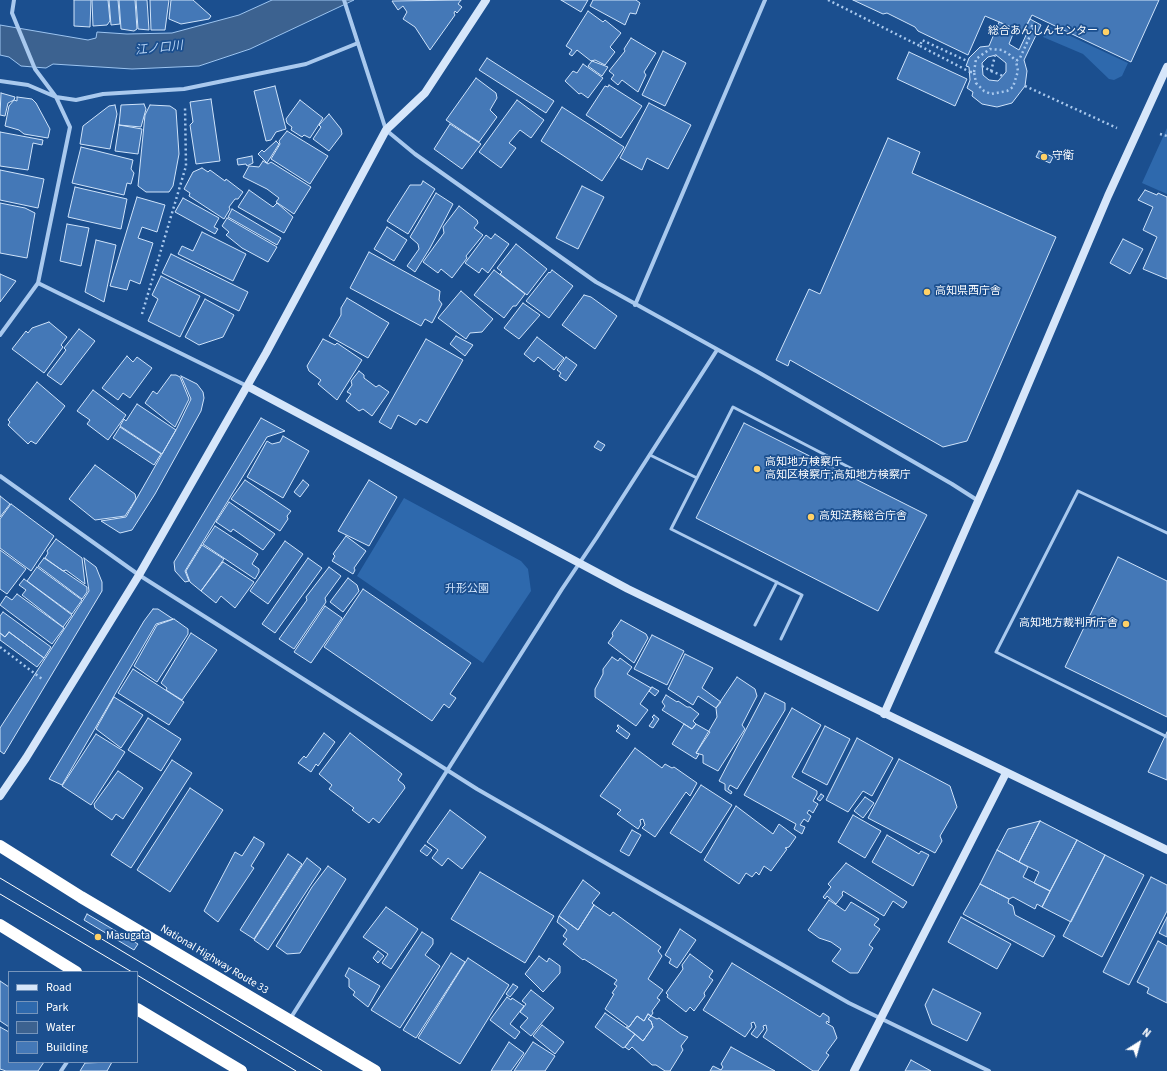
<!DOCTYPE html>
<meta charset="utf-8">
<style>
body{margin:0}
#map{position:relative;width:1167px;height:1071px;overflow:hidden;background:#1b4f8f;font-family:"Source Sans 3",sans-serif}
canvas{display:block}
.legend{position:absolute;left:8px;top:971px;width:130px;height:92px;box-sizing:border-box;background:#1b4f8f;border:1px solid #7695bc;margin:0;padding:5px 7px;list-style:none;font-size:12px;color:#fff}
.legend li{display:flex;align-items:center;gap:8px;height:20px}
.legend b{width:20px;border:1px solid #7695bc}
.north{position:absolute;left:1119px;top:1023px;width:40px;height:40px;-webkit-text-stroke:3px #1b4f8f;paint-order:stroke;rotate:37deg;font-size:11px;font-weight:700;line-height:16px;text-align:center;color:#fff}
.north::after{content:'';display:block;margin:auto;width:14px;height:18px;background:#fff;clip-path:polygon(50% 0,100% 100%,50% 72%,0 100%)}
</style>
<div id="map">
<canvas width="1167" height="1071"></canvas>
<ul class="legend">
<li><b style="height:5px;background:#d6e6fa"></b>Road</li>
<li><b style="height:11px;background:#2e69ad"></b>Park</li>
<li><b style="height:11px;background:#3c6290"></b>Water</li>
<li><b style="height:11px;background:#4478b7"></b>Building</li>
</ul>
<div class="north">N</div>
</div>
<script>
const context = document.querySelector('canvas').getContext('2d');
context.lineJoin = 'round';
function fill(path, color) {
  context.fillStyle = color;
  context.fill(path, 'evenodd');
}
function toPath(rows) {
  const path = new Path2D();
  for (const r of rows) {
    path.moveTo(r[0], r[1]);
    for (let i = 2; i < r.length; i += 2) path.lineTo(r[i], r[i + 1]);
  }
  return path;
}
function stroke(path, color, width, dash) {
  context.strokeStyle = color;
  context.lineWidth = width;
  context.lineCap = dash ? 'butt' : 'round';
  context.setLineDash(dash || []);
  context.stroke(path);
}
function drawText(font, color, halo, rows, align = 'center') {
  context.font = font + ' "Source Sans 3","Noto Sans JP",sans-serif';
  context.lineWidth = 3.5;
  context.setLineDash([]);
  context.textBaseline = 'middle';
  context.strokeStyle = halo;
  context.fillStyle = color;
  for (const [text, x, y, turn = 0] of rows) {
    context.save();
    context.translate(x, y);
    context.rotate((+turn || 0) * Math.PI / 180);
    context.textAlign = isNaN(turn) ? turn : align;
    if (halo) context.strokeText(text, 0, 0);
    context.fillText(text, 0, 0);
    context.restore();
  }
}
fill(toPath([
 [1049,26,1128,63,1122,76,1114,80,1109,79,1083,54,1043,37],
 [1167,128,1167,194,1142,183],
 [404,498,521,561,528,569,531,591,483,663,357,576]
]), '#2e69ad');
const water = toPath([
 [272,0,354,0,250,49,199,66,132,69,53,64,46,68,21,66,9,57,0,55,0,25,88,40,96,38,97,32,127,34,172,33,239,15,272,0]
]);
fill(water, '#3c6290');
stroke(water, '#9cc4f0', 1);
const building = toPath([
 [74,0,91,0,90,27,74,26,74,0],
 [92,0,108,0,110,21,107,25,93,26,92,0],
 [109,0,118,0,120,24,111,25,109,0],
 [119,0,135,0,137,29,134,31,121,29,119,0],
 [136,0,147,0,149,30,138,29,136,0],
 [150,0,169,0,165,30,151,30,150,0],
 [171,0,193,0,211,16,209,19,181,24,169,19,171,0],
 [461,0,458,4,462,7,457,13,455,11,454,13,455,15,430,50,415,27,403,19,407,12,403,6,398,10,392,1,461,0],
 [561,0,588,0,581,12,561,0],
 [593,0,636,0,640,3,636,14,630,13,625,25,590,6,593,0],
 [853,0,1159,0,1131,62,1032,15,1023,32,985,16,968,55,918,31,915,27,887,13,883,14,853,0],
 [588,11,603,22,605,20,621,33,610,47,615,52,605,65,595,60,591,61,577,50,572,56,569,54,572,50,566,46,588,11],
 [1030,19,1041,25,1024,60,1027,71,1025,86,1012,103,997,107,982,104,972,96,973,92,967,88,970,80,969,67,966,66,969,58,980,47,989,46,999,22,1015,29,1009,44,1019,50,1028,31,1024,30,1030,19],
 [996,55,1006,63,1006,72,998,81,989,80,983,75,982,63,988,57,996,55],
 [631,38,656,53,644,72,646,75,638,92,622,80,618,85,611,79,614,75,609,71,625,51,624,49,631,38],
 [663,51,686,63,665,106,642,95,663,51],
 [909,52,967,79,955,106,897,79,909,52],
 [487,58,554,101,546,113,479,70,487,58],
 [592,61,608,67,602,76,588,66,592,61],
 [583,64,603,78,588,98,581,93,579,94,565,81,573,71,577,73,583,64],
 [476,78,496,93,497,98,490,110,497,117,479,142,446,120,476,78],
 [609,85,642,106,621,138,586,115,605,86,608,87,609,85],
 [275,86,286,129,276,132,271,140,266,141,254,91,275,86],
 [1,93,15,97,14,100,8,103,5,116,0,115,1,93],
 [17,97,32,99,36,103,50,129,48,138,24,134,19,130,5,126,9,106,14,100,17,101,17,97],
 [211,99,220,161,196,164,190,125,193,122,190,102,211,99],
 [300,100,323,118,310,138,304,135,302,137,291,130,292,127,287,123,286,119,300,100],
 [517,100,544,120,531,138,520,130,509,143,516,148,501,168,479,152,517,100],
 [649,103,691,125,668,169,647,158,642,170,620,158,649,103],
 [144,104,146,109,141,127,119,125,121,105,144,104],
 [115,105,117,114,110,149,80,144,83,126,109,106,115,105],
 [150,105,170,106,176,110,179,154,173,186,169,192,146,192,138,186,145,115,150,105],
 [562,107,624,147,602,181,541,141,562,107],
 [329,114,341,129,342,134,329,151,313,139,321,127,319,125,329,114],
 [450,124,481,144,462,169,434,149,450,124],
 [119,125,142,129,138,154,115,151,119,125],
 [287,131,328,156,310,184,271,159,280,144,279,141,287,131],
 [0,132,43,140,42,145,33,143,28,170,0,166,0,132],
 [888,138,920,152,912,173,1056,237,967,441,943,447,790,360,788,366,776,360,809,289,820,294,888,138],
 [276,141,279,144,267,163,258,154,262,150,264,152,276,141],
 [81,147,133,160,131,169,134,173,131,184,127,183,124,195,72,183,81,147],
 [1039,151,1053,157,1050,163,1036,157,1039,151],
 [252,156,253,163,247,166,246,164,238,165,237,159,252,156],
 [263,161,268,164,271,162,311,187,294,214,276,202,279,198,267,189,243,177,249,166,259,167,263,161],
 [202,168,208,172,210,170,225,181,226,179,243,192,238,199,235,199,229,207,230,209,224,219,189,196,190,193,184,189,193,172,202,168],
 [0,170,44,179,38,208,0,200,0,170],
 [423,181,435,189,408,234,387,221,410,185,421,185,423,181],
 [582,186,604,197,578,249,556,238,582,186],
 [75,187,127,199,121,229,68,217,75,187],
 [249,190,273,207,277,203,293,217,284,233,238,207,249,190],
 [1145,190,1157,195,1158,193,1167,197,1167,279,1143,269,1157,237,1143,230,1153,207,1138,200,1145,190],
 [436,193,453,204,430,248,415,272,407,266,419,249,418,244,410,237,436,193],
 [137,197,165,205,157,232,142,227,138,238,153,243,140,284,130,280,127,290,110,286,137,197],
 [183,198,219,218,214,227,218,229,215,234,175,212,183,198],
 [0,203,25,208,35,213,27,258,0,253,0,203],
 [459,206,477,220,478,223,474,228,483,235,466,256,467,258,452,278,441,269,438,273,423,262,444,233,443,227,459,206],
 [232,209,281,238,277,245,228,217,232,209],
 [227,218,277,247,268,262,242,248,226,235,229,232,222,226,227,218],
 [67,224,89,228,81,266,60,261,67,224],
 [387,227,407,240,394,261,374,249,387,227],
 [202,232,246,254,233,281,178,254,182,246,193,251,202,232],
 [495,234,509,244,488,273,482,268,479,273,465,263,486,235,491,239,495,234],
 [1123,239,1143,249,1130,274,1110,263,1123,239],
 [96,240,116,245,104,302,85,292,96,240],
 [516,244,547,269,527,295,500,274,502,272,497,268,516,244],
 [369,252,440,291,439,300,442,304,432,323,425,319,421,326,350,288,369,252],
 [171,254,248,292,239,311,162,273,171,254],
 [494,270,525,294,516,306,513,306,504,318,474,295,494,270],
 [552,270,573,286,549,318,526,301,549,272,550,273,552,270],
 [0,274,16,281,0,302,0,274],
 [161,276,200,296,180,337,148,321,158,299,152,295,161,276],
 [461,291,493,319,482,332,470,333,466,339,438,318,461,291],
 [584,295,591,297,617,316,595,349,562,325,584,295],
 [347,298,389,323,368,358,329,336,341,315,341,308,347,298],
 [205,299,234,315,223,337,199,345,185,337,205,299],
 [523,303,540,315,519,339,504,328,523,303],
 [49,322,67,337,61,345,63,347,44,373,12,349,26,331,28,333,32,328,49,322],
 [79,329,95,341,61,385,47,375,66,350,64,348,79,329],
 [456,336,473,345,465,356,450,344,456,336],
 [537,337,564,358,554,370,538,357,534,362,524,354,537,337],
 [323,339,335,345,337,343,362,360,337,400,318,384,321,380,309,371,307,366,323,339],
 [426,339,463,360,427,423,420,419,416,425,398,415,391,429,379,422,426,339],
 [127,356,133,362,137,357,152,368,130,398,123,393,118,400,102,388,127,356],
 [566,357,577,365,566,381,559,376,561,373,557,370,566,357],
 [359,371,364,375,364,378,376,387,379,385,389,392,372,416,363,409,359,411,346,401,351,394,347,392,352,385,351,381,359,371],
 [171,375,176,375,180,377,189,399,175,427,145,403,153,391,157,394,171,375],
 [181,376,197,384,203,392,204,398,201,411,155,494,132,530,120,533,101,521,126,517,177,428,191,399,181,376],
 [37,382,65,406,36,444,31,441,28,444,8,425,10,422,8,420,37,382],
 [93,390,126,415,108,440,87,424,90,420,77,411,93,390],
 [137,404,176,430,162,454,120,426,124,419,126,421,137,404],
 [261,418,285,431,267,437,185,571,189,581,185,582,175,571,174,562,261,418],
 [744,423,927,515,878,611,696,518,744,423],
 [120,427,161,454,154,465,113,438,120,427],
 [283,436,309,451,283,498,247,477,267,441,272,444,280,442,283,436],
 [598,441,605,445,601,451,594,447,598,441],
 [95,465,135,494,136,499,125,516,95,520,69,499,95,465],
 [245,480,291,511,287,516,288,519,280,531,231,499,245,480],
 [303,480,309,485,300,497,294,492,303,480],
 [369,480,397,497,369,546,338,531,369,480],
 [0,496,10,504,0,517,0,496],
 [229,502,275,534,263,550,233,529,231,532,216,522,229,502],
 [11,504,54,536,31,571,0,548,0,519,11,504],
 [215,526,258,554,252,564,259,569,259,572,255,579,203,544,215,526],
 [346,536,366,551,354,568,355,570,353,574,332,561,335,556,333,554,346,536],
 [56,539,82,558,85,584,66,570,63,571,45,558,48,553,47,551,56,539],
 [285,541,303,554,268,604,250,591,285,541],
 [202,545,224,559,201,591,190,582,186,571,202,545],
 [0,550,26,569,7,594,0,589,0,550],
 [1118,557,1167,581,1167,717,1065,667,1118,557],
 [44,558,87,587,87,592,82,599,38,566,44,558],
 [84,558,96,567,102,582,102,591,4,754,0,751,0,728,89,591,84,558],
 [308,558,322,568,275,633,262,624,308,558],
 [223,562,254,582,235,608,221,596,216,603,201,591,223,562],
 [37,567,82,600,72,614,27,581,37,567],
 [329,567,341,576,325,598,326,602,294,649,279,639,307,600,306,597,329,567],
 [348,578,357,585,359,591,343,612,330,602,348,578],
 [24,579,72,615,63,627,22,595,26,590,19,585,24,579],
 [363,589,471,663,450,694,456,698,449,708,444,704,432,721,324,647,363,589],
 [17,594,64,628,52,644,0,605,6,596,12,600,17,594],
 [325,606,342,618,311,663,294,652,325,606],
 [153,609,158,609,173,619,156,624,62,785,49,779,144,621,153,609],
 [3,612,51,647,44,658,9,632,5,637,0,633,0,616,3,612],
 [174,619,188,629,188,634,157,682,134,666,157,625,174,619],
 [621,620,646,634,648,638,634,663,608,643,613,636,612,633,621,620],
 [9,632,44,658,37,667,0,640,0,633,5,637,9,632],
 [191,633,217,650,182,700,166,690,167,688,161,683,191,633],
 [652,635,684,651,667,685,634,669,652,635],
 [685,654,713,668,702,688,721,702,716,708,698,696,693,705,668,689,685,654],
 [612,657,618,661,620,658,632,667,627,674,651,688,640,704,648,710,636,726,595,697,595,689,603,674,603,669,612,657],
 [133,669,184,702,169,725,118,693,133,669],
 [737,677,755,689,757,696,742,725,745,729,718,771,703,763,703,755,696,753,717,717,716,708,737,677],
 [652,687,659,691,655,696,649,691,652,687],
 [765,693,785,703,785,710,737,789,730,785,728,789,732,792,731,794,725,790,725,784,719,781,765,693],
 [666,695,677,702,678,701,687,707,690,707,699,714,693,721,696,724,692,729,662,710,665,706,662,702,666,695],
 [114,697,143,715,121,748,96,729,114,697],
 [792,708,821,725,792,777,817,791,817,794,813,801,818,804,813,813,809,810,807,813,811,816,808,822,804,819,800,825,805,827,802,834,794,829,796,824,744,795,792,708],
 [654,715,659,719,653,728,649,726,654,719,652,717,654,715],
 [148,718,181,739,161,771,128,750,148,718],
 [684,724,692,729,696,724,710,732,696,753,699,754,696,759,672,744,684,724],
 [618,725,630,734,627,739,616,731,619,728,617,726,618,725],
 [825,726,850,739,827,785,802,772,825,726],
 [1167,732,1167,780,1148,772,1167,732],
 [324,733,335,742,318,766,316,764,311,772,298,763,304,756,306,758,324,733],
 [350,733,402,774,398,780,404,785,405,788,379,823,373,818,369,823,352,810,354,808,329,789,332,785,319,774,350,733],
 [96,734,125,752,91,805,62,786,96,734],
 [857,738,893,758,872,796,863,791,848,812,826,800,857,738],
 [635,748,662,768,665,764,672,768,674,767,697,783,690,796,686,792,655,837,642,828,645,825,643,819,640,820,641,824,638,829,617,814,621,810,600,796,635,748],
 [899,759,950,786,957,807,940,836,942,841,935,853,868,818,899,759],
 [172,760,192,773,131,868,111,855,172,760],
 [118,771,143,788,123,819,116,814,112,820,95,808,94,804,118,771],
 [701,785,732,805,701,853,670,833,701,785],
 [190,788,223,810,170,892,137,870,190,788],
 [821,794,824,796,820,801,817,799,821,794],
 [865,797,874,803,863,818,854,811,865,797],
 [736,806,773,834,779,824,796,837,789,847,785,848,787,849,771,871,764,866,759,875,756,872,752,877,746,873,739,884,704,860,736,806],
 [450,810,486,837,462,869,448,858,442,866,432,858,438,850,427,842,450,810],
 [853,815,881,831,865,858,838,842,853,815],
 [1040,821,1077,840,1050,891,1034,883,1039,872,1019,862,1040,821],
 [1040,821,1019,862,997,850,1008,829,1040,821],
 [632,830,641,835,629,856,620,851,632,830],
 [887,835,919,854,921,851,929,855,913,886,872,862,887,835],
 [254,837,264,843,264,845,251,866,254,868,218,922,204,911,235,852,242,856,254,837],
 [1077,840,1105,855,1071,922,1042,907,1077,840],
 [425,845,432,850,427,856,420,851,425,845],
 [997,850,1028,867,1023,877,1050,891,1042,907,1037,904,1035,909,1013,897,1009,899,980,884,997,850],
 [288,854,302,864,254,939,240,930,288,854],
 [1105,855,1144,875,1102,957,1063,936,1105,855],
 [307,858,321,869,268,950,254,940,307,858],
 [846,863,907,902,903,908,893,901,884,916,843,891,842,894,843,895,836,904,827,896,825,899,823,897,831,887,828,884,846,863],
 [328,866,346,879,300,953,287,954,276,946,312,887,328,866],
 [480,872,554,916,525,963,451,919,480,872],
 [1151,877,1167,885,1167,911,1129,985,1103,972,1151,877],
 [583,880,600,893,592,903,594,905,578,930,559,916,583,880],
 [980,884,1009,899,1008,903,1013,906,1015,915,1055,936,1043,957,963,914,980,884],
 [829,900,845,911,851,902,879,919,874,925,880,929,869,945,873,948,858,973,850,973,832,961,841,949,831,942,819,938,808,930,829,900],
 [594,905,610,916,613,912,661,947,658,951,662,956,648,979,663,990,657,998,660,1000,652,1011,653,1013,651,1016,648,1014,644,1021,637,1016,629,1027,605,1009,614,994,612,993,617,986,614,984,617,980,584,959,583,960,563,944,567,939,563,936,567,930,557,922,559,916,578,930,594,905],
 [386,907,418,929,391,969,382,963,388,954,363,937,386,907],
 [87,914,138,944,134,950,84,920,87,914],
 [961,917,1011,944,997,969,948,942,961,917],
 [1167,917,1167,937,1159,933,1167,917],
 [680,929,696,940,677,968,669,963,671,959,665,955,680,929],
 [422,932,433,939,433,944,425,955,440,966,400,1028,371,1010,422,932],
 [1158,941,1167,946,1167,1003,1147,993,1149,988,1137,982,1158,941],
 [378,951,384,956,378,963,373,958,378,951],
 [451,953,465,962,416,1038,403,1030,451,953],
 [690,954,713,971,709,977,713,980,704,993,705,996,694,1011,690,1007,686,1012,667,997,668,995,666,993,683,969,682,965,690,954],
 [539,956,547,962,549,958,560,966,560,973,543,992,525,974,539,956],
 [468,958,509,985,460,1064,418,1038,468,958],
 [732,963,820,1017,823,1013,829,1017,829,1023,827,1021,826,1023,833,1027,837,1038,826,1053,829,1055,818,1071,813,1071,763,1037,767,1030,766,1025,763,1026,764,1029,757,1038,751,1034,756,1027,754,1022,751,1023,752,1027,745,1037,703,1010,732,963],
 [349,968,380,986,368,1007,353,995,355,992,349,987,349,979,345,976,349,968],
 [0,981,9,987,9,1027,0,1021,0,981],
 [513,984,518,987,510,997,506,994,513,984],
 [933,989,981,1013,967,1041,932,1024,925,1005,933,989],
 [531,990,554,1008,531,1036,520,1027,528,1018,520,1012,526,1004,522,1001,531,990],
 [507,997,511,1000,512,998,524,1006,510,1024,520,1032,515,1039,490,1020,507,997],
 [605,1013,635,1034,625,1047,623,1048,595,1027,605,1013],
 [648,1014,651,1016,648,1019,651,1021,653,1027,643,1041,626,1027,629,1027,637,1016,644,1021,648,1014],
 [651,1016,657,1019,659,1018,681,1034,688,1037,681,1046,683,1050,670,1071,665,1071,656,1065,652,1065,632,1047,629,1050,625,1047,635,1034,643,1041,653,1027,651,1021,648,1019,651,1016],
 [542,1025,564,1042,555,1054,533,1036,542,1025],
 [0,1027,9,1032,9,1062,44,1062,38,1071,6,1071,0,1069,0,1027],
 [509,1042,524,1053,511,1071,491,1071,509,1042],
 [533,1042,555,1056,545,1071,514,1071,533,1042],
 [731,1047,775,1071,710,1071,713,1066,721,1070,723,1067,721,1064,731,1047],
 [911,1060,931,1071,905,1071,911,1060],
 [112,1062,107,1071,80,1071,85,1063,112,1062]
]);
fill(building, '#4478b7');
stroke(building, '#cfe3fa', 1);
stroke(toPath([
 [828,0,920,46,922,40,967,61],
 [920,46,970,72],
 [982,66,991,71,995,56],
 [991,71,1003,76],
 [1025,86,1117,128],
 [1160,134,1167,136],
 [142,314,186,166,185,106],
 [0,647,42,679]
]), '#a9c9ee', 2.5, [2, 3]);
stroke(toPath([
 [650,455,697,478],
 [1167,533,1078,491,996,652,1167,737],
 [755,625,777,582],
 [781,639,802,595,671,529,733,407,862,474]
]), '#a9c9ee', 3);
stroke(toPath([
 [344,0,386,130,415,154,596,282,758,372,952,484,977,500],
 [0,81,28,85,56,97,76,100,103,94,184,89,306,64,358,43],
 [38,283,247,386],
 [635,305,765,0],
 [0,335,38,283,70,127,56,97,35,69,12,13,14,0],
 [0,476,139,575,477,789,849,1003,989,1071],
 [290,1019,562,589,597,537,717,350],
 [61,1071,67,1062]
]), '#a9c9ee', 4);
stroke(toPath([
 [247,386,628,589,1167,850],
 [884,714,997,458,1108,196,1167,67],
 [0,796,26,758,139,575,266,353,386,130,425,93,486,0],
 [854,1071,1006,773]
]), '#d6e6fa', 8);
stroke(toPath([
 [0,846,81,897,375,1071],
 [0,925,76,972],
 [137,1009,241,1071]
]), '#fff', 12);
stroke(toPath([
 [0,878,322,1071],
 [0,894,132,972],
 [137,975,296,1071]
]), '#fff', 1);
stroke(toPath([
 [970,72,974,72,976,83,984,91,991,94,1007,91,1013,87,1018,71,1016,61,1020,58,1034,27,1027,24],
 [974,72,976,59,990,49,1002,50,1010,55,1016,61]
]), '#a9c9ee', 2.5, [2, 3]);
for (const [x, y, r, color] of [
 [1106,32,4,"#ffd166"],
 [1044,157,4,"#ffd166"],
 [927,292,4,"#ffd166"],
 [757,469,4,"#ffd166"],
 [811,517,4,"#ffd166"],
 [1126,624,4,"#ffd166"],
 [98,937,4,"#ffd166"]
]) {
  const dot = new Path2D();
  dot.arc(x, y, r, 0, 2 * Math.PI);
  context.fillStyle = color;
  context.fill(dot);
  stroke(dot, '#1b4f8f', 1.5);
}
drawText('11px', '#fff', '#1b4f8f', [
 ["総合あんしんセンター",1098,32,"right"],
 ["守衛",1052,157],
 ["高知県西庁舎",935,292],
 ["高知地方検察庁",765,463],
 ["高知区検察庁;高知地方検察庁",765,476],
 ["高知法務総合庁舎",819,517],
 ["高知地方裁判所庁舎",1118,624,"right"],
 ["Masugata",106,937]
], 'left');
drawText('11px', '#cfe3fa', '#1b4f8f', [
 ["升形公園",467,590]
]);
drawText('11px', '#fff', '#1b4f8f', [
 ["National Highway Route 33",214,960,31]
]);
drawText('italic 12px', '#b5d3f5', '#1b4f8f', [
 ["江ノ口川",159,49,-6]
]);
</script>
